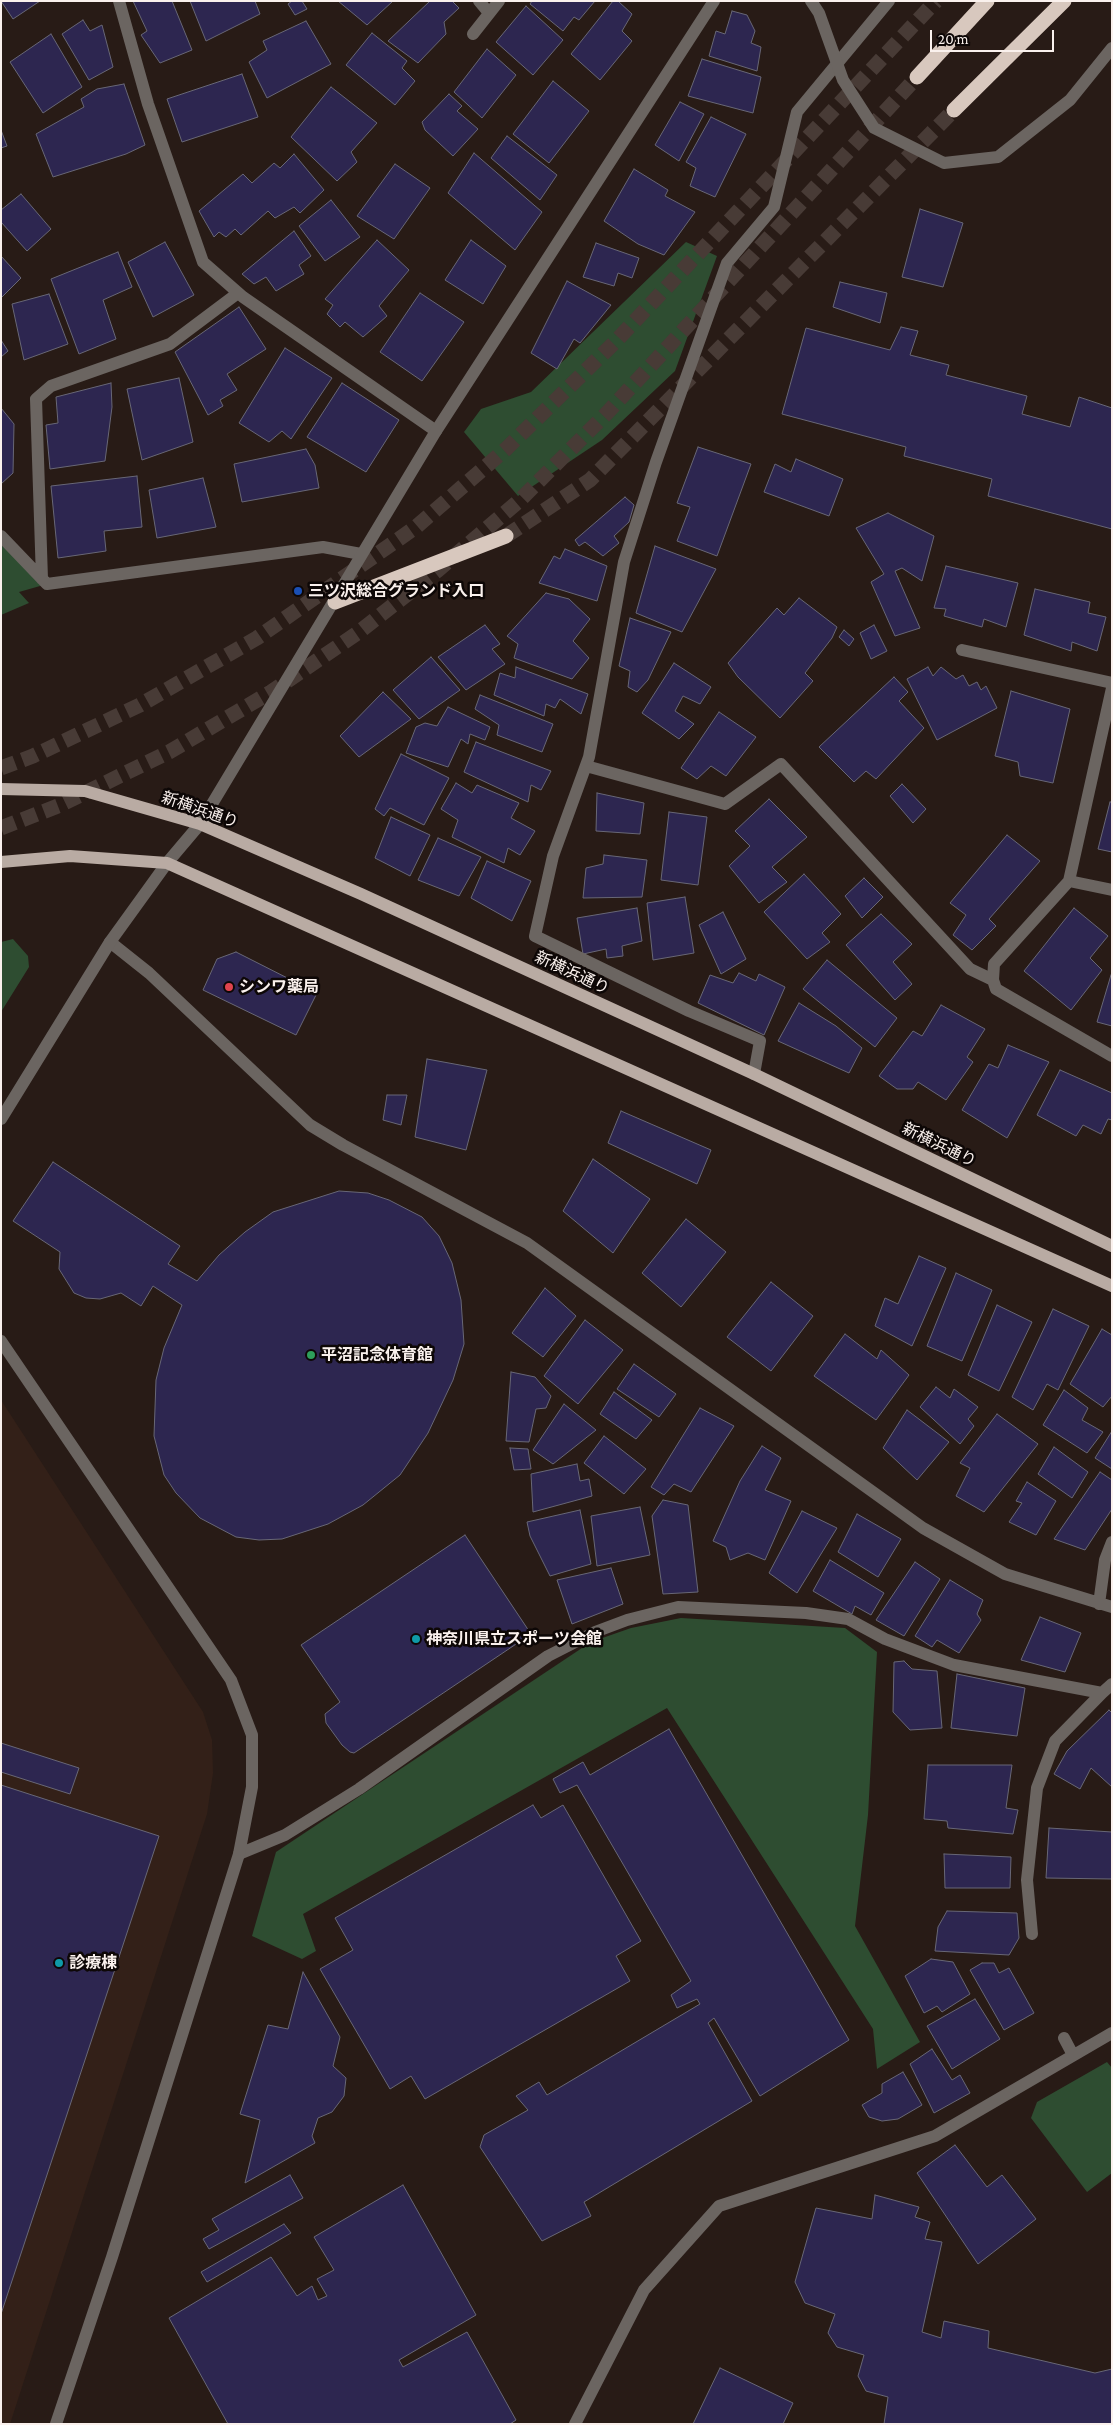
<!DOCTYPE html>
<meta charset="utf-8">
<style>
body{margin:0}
#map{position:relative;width:1113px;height:2425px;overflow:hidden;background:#281b16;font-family:"Crimson Pro",serif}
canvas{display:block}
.frame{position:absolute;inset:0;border:2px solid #faf1ed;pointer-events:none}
.scale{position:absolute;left:930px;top:30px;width:124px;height:22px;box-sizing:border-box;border:2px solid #faf1ed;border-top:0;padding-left:6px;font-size:15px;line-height:18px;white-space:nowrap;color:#faf1ed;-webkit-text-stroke:4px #0d0706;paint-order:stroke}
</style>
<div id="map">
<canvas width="1113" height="2425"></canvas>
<div class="frame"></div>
<div class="scale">20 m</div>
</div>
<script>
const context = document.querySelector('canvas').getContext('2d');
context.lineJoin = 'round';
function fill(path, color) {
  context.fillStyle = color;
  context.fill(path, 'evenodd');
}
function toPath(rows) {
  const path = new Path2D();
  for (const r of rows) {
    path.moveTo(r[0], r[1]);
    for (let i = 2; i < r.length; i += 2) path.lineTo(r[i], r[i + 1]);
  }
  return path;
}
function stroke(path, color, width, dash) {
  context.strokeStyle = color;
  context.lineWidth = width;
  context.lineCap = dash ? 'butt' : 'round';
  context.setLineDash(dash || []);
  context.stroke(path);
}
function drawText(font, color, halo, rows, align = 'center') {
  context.font = font + ' "Crimson Pro","Noto Sans JP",serif';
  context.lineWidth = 5;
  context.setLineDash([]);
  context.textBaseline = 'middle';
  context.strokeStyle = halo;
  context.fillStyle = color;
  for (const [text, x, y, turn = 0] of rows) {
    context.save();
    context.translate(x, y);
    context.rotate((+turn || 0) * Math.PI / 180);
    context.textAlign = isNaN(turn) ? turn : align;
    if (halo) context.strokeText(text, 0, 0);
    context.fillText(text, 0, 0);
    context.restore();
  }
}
fill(toPath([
 [1,1400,203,1712,212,1740,213,1773,207,1814,10,2424,1,2424]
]), '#332018');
fill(toPath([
 [686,242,717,256,675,371,602,440,518,496,464,432,481,409,531,392],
 [1,536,47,584,19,592,29,603,1,615],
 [13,939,28,956,29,967,1,1012,1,942],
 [681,1618,845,1628,877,1652,868,1815,855,1926,920,2042,877,2069,873,2029,667,1708,303,1914,316,1951,302,1959,252,1936,276,1852,591,1642,631,1628],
 [1107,2062,1112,2068,1112,2173,1087,2192,1031,2118,1037,2102]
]), '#2e4d31');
const building = toPath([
 [1,1,40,1,13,19,1,1],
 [133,1,172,1,192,50,160,63,141,35,147,31,133,1],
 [190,1,255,1,260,14,206,41,190,1],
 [292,1,302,1,307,9,295,15,288,4,292,1],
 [338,1,393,1,367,25,338,1],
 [430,1,452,1,459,8,444,22,446,34,418,63,388,41,430,1],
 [532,1,595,1,579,20,574,17,563,31,530,4,532,1],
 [613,1,618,1,632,14,622,31,632,41,600,80,571,54,613,1],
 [526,6,563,40,533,75,496,42,526,6],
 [732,11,747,15,755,31,751,43,761,47,757,71,709,56,716,31,725,34,732,11],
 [83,20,90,31,102,25,113,67,89,80,62,34,83,20],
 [306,21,331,64,267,98,249,62,267,50,263,41,306,21],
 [372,33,407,61,402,68,415,81,395,105,346,65,372,33],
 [51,34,82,87,43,113,10,62,51,34],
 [487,49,516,75,482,118,454,92,487,49],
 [702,59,761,77,753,113,688,96,702,59],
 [242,74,258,117,182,142,167,99,242,74],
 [553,81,589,111,549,163,513,134,553,81],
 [124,84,145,145,126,154,53,177,36,134,84,107,81,99,97,89,124,84],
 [331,87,377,123,351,152,357,162,337,181,291,137,331,87],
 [449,94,462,106,457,111,478,129,453,156,425,130,422,122,449,94],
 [680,102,704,114,679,161,655,145,680,102],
 [711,117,746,134,715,197,690,186,696,168,686,162,711,117],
 [1,130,7,146,1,148,1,130],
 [507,136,557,175,540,200,491,158,507,136],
 [474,153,542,212,515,250,448,193,474,153],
 [294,154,324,190,300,213,294,207,275,218,268,211,241,235,235,229,226,237,219,232,214,237,199,211,243,174,252,183,274,163,280,168,294,154],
 [395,164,430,188,394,239,357,216,395,164],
 [634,169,668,190,665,196,695,212,664,255,638,244,604,221,634,169],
 [21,194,51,229,27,251,1,222,1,210,21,194],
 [331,200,360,237,325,261,299,226,331,200],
 [920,209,963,223,943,287,902,277,920,209],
 [294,231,311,256,299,265,304,274,276,291,266,277,254,284,242,274,294,231],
 [377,240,409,270,379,306,387,316,363,337,345,322,340,327,327,314,333,305,325,299,377,240],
 [471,240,506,266,483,304,445,280,471,240],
 [165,242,194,295,153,317,128,262,165,242],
 [596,243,639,258,632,278,618,273,614,286,583,277,596,243],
 [118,252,132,287,103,300,116,339,79,354,51,279,118,252],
 [1,256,21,278,1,298,1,256],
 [567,281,611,305,580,343,574,339,557,369,531,353,567,281],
 [840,282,887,293,880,323,833,307,840,282],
 [420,293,464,322,422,381,380,352,420,293],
 [49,294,68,344,24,360,12,304,49,294],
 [239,307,266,349,227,374,237,390,220,400,223,406,208,415,175,352,239,307],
 [901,327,918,331,910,355,949,365,946,375,1027,396,1022,414,1070,427,1079,397,1112,408,1112,529,988,496,992,479,904,456,906,447,782,414,806,328,890,350,901,327],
 [1,340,8,351,1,357,1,340],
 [285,348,332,378,291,439,282,431,269,442,239,423,285,348],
 [179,378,193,442,142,460,127,389,179,378],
 [111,383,112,407,105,461,50,469,46,425,58,423,56,397,111,383],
 [342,383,399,420,366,472,307,437,342,383],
 [1,408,14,424,13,473,1,484,1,408],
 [698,447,751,464,717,556,677,541,690,507,677,503,698,447],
 [306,449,315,465,319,488,242,502,234,464,306,449],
 [796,459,843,479,829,516,764,492,775,464,791,472,796,459],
 [137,476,142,527,104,531,106,551,58,558,51,486,137,476],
 [203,478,216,527,157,538,149,490,203,478],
 [625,497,634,505,629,522,614,536,619,543,603,556,585,542,579,546,575,540,625,497],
 [888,513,934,536,922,581,902,568,895,571,920,628,895,636,871,582,884,574,856,528,888,513],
 [655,546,716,569,682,632,636,613,655,546],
 [565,549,607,566,597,601,539,583,554,556,560,559,565,549],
 [946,566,1018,583,1006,627,984,619,982,627,944,616,946,609,934,608,946,566],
 [1035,589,1090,602,1088,613,1106,617,1097,651,1072,642,1071,651,1024,635,1035,589],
 [546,593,569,599,590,619,573,641,589,658,572,679,514,658,518,644,507,636,546,593],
 [799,598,837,627,832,638,805,673,813,681,780,718,738,677,728,663,777,608,784,615,799,598],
 [630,618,671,632,648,680,637,692,628,687,630,671,619,666,630,618],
 [485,625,500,644,492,649,505,664,466,690,438,657,485,625],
 [874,625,887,651,871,659,860,633,874,625],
 [844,630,854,639,849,646,839,637,844,630],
 [431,657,460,690,419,719,393,690,431,657],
 [674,663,711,687,700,704,683,696,675,711,694,724,679,739,642,713,674,663],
 [516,667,588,694,581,714,560,699,555,708,546,704,544,716,494,695,500,673,515,678,516,667],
 [928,667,933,676,941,667,956,679,963,675,969,686,977,682,981,690,986,686,997,708,937,740,907,679,928,667],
 [894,677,908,692,899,701,924,728,876,779,866,771,854,782,819,747,894,677],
 [1011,691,1070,709,1053,783,1020,776,1018,762,995,756,1011,691],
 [383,692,411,719,359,757,340,736,383,692],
 [480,695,553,724,542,752,497,735,499,725,475,709,480,695],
 [448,707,490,727,485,740,470,734,468,744,461,739,448,767,406,753,416,727,425,723,437,726,448,707],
 [719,712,756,737,726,776,711,766,697,779,681,768,719,712],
 [476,742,551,771,541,790,531,785,528,802,464,772,476,742],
 [401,754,449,778,424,825,390,808,384,816,375,809,401,754],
 [456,783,472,793,477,785,519,803,511,818,535,831,520,855,508,848,504,863,452,837,458,820,441,809,456,783],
 [902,784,926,809,913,823,890,796,902,784],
 [597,793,644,803,640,834,596,831,597,793],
 [769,799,807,837,772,867,787,882,759,903,729,866,750,846,735,831,769,799],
 [1110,802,1112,802,1112,852,1098,849,1110,802],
 [669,812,707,817,698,885,661,880,669,812],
 [391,817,430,835,410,876,375,858,391,817],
 [1007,835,1040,861,989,919,996,926,972,950,953,935,966,915,950,903,1007,835],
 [438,838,481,857,459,896,418,880,438,838],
 [604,855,647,860,642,897,583,898,586,868,603,864,604,855],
 [487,861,531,881,512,921,471,898,487,861],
 [804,874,841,914,822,933,830,942,807,959,764,912,804,874],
 [864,878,883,897,862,918,845,896,864,878],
 [685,897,694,953,653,960,647,903,685,897],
 [637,908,642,941,622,946,623,956,607,958,606,949,583,954,577,918,637,908],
 [1074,908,1108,936,1090,958,1102,970,1071,1010,1024,971,1074,908],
 [723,912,746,959,721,974,699,925,723,912],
 [881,914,912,944,893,962,912,984,895,1000,846,945,881,914],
 [236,952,317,993,296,1035,203,990,217,959,236,952],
 [827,960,897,1018,875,1047,803,989,827,960],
 [739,973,756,981,759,974,785,987,764,1035,698,1003,710,975,733,983,739,973],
 [1111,975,1112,975,1112,1026,1097,1022,1111,975],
 [799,1003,836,1026,862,1048,849,1073,778,1041,799,1003],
 [941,1005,985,1029,967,1057,973,1062,946,1100,918,1082,913,1089,897,1089,879,1076,913,1031,922,1036,941,1005],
 [1008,1045,1049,1062,1007,1138,962,1110,989,1064,998,1068,1008,1045],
 [427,1059,487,1070,466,1150,415,1137,427,1059],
 [1060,1070,1112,1093,1112,1120,1108,1119,1101,1134,1083,1125,1076,1136,1037,1115,1060,1070],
 [387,1095,407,1095,401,1125,383,1120,387,1095],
 [621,1111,711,1150,697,1184,608,1143,621,1111],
 [593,1159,650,1199,613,1253,563,1211,593,1159],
 [53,1162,180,1246,168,1264,197,1281,219,1255,245,1232,273,1212,339,1191,368,1193,389,1200,422,1217,439,1236,452,1263,461,1300,464,1344,453,1380,428,1433,400,1475,363,1505,328,1524,282,1539,259,1540,236,1537,200,1518,176,1493,164,1475,154,1436,156,1380,164,1348,182,1305,153,1286,141,1306,121,1293,100,1299,86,1298,74,1293,59,1269,60,1252,13,1221,53,1162],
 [686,1219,726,1252,681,1307,642,1273,686,1219],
 [919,1256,946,1268,912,1346,875,1326,885,1298,898,1304,919,1256],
 [956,1273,992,1290,962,1361,927,1346,956,1273],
 [771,1282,813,1316,771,1371,727,1337,771,1282],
 [545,1288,576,1316,543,1357,512,1333,545,1288],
 [997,1305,1032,1322,999,1391,968,1375,997,1305],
 [1053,1309,1089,1326,1058,1390,1047,1384,1033,1410,1012,1397,1053,1309],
 [585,1320,623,1350,578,1404,544,1376,585,1320],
 [1102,1329,1112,1335,1112,1396,1103,1407,1070,1384,1102,1329],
 [845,1334,877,1359,881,1350,909,1375,876,1420,814,1376,845,1334],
 [634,1364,676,1394,659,1417,617,1389,634,1364],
 [511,1372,535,1377,551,1396,546,1408,536,1409,529,1442,506,1441,511,1372],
 [936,1387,950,1398,954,1389,978,1407,968,1419,974,1426,960,1444,920,1407,936,1387],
 [1064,1390,1088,1408,1082,1420,1103,1432,1087,1453,1043,1425,1064,1390],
 [614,1392,652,1420,636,1439,600,1414,614,1392],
 [564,1404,596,1430,553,1464,533,1450,564,1404],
 [700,1408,734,1426,691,1492,674,1484,664,1495,651,1487,700,1408],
 [907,1410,949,1442,917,1480,883,1448,907,1410],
 [997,1414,1038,1444,984,1512,956,1496,970,1468,960,1463,997,1414],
 [1112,1431,1112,1469,1095,1458,1112,1431],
 [604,1436,646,1469,624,1494,584,1463,604,1436],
 [762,1446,781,1458,765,1490,791,1501,765,1560,748,1553,730,1560,726,1547,713,1541,740,1481,762,1446],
 [1054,1447,1088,1472,1072,1498,1038,1474,1054,1447],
 [510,1448,528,1449,531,1469,514,1470,510,1448],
 [577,1464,580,1481,589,1479,592,1496,533,1512,531,1474,577,1464],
 [1100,1472,1112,1480,1112,1509,1085,1550,1054,1539,1100,1472],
 [1027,1482,1056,1501,1036,1535,1009,1522,1022,1503,1016,1501,1027,1482],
 [663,1500,688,1505,698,1592,663,1594,652,1516,663,1500],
 [640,1507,650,1555,597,1566,591,1516,640,1507],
 [580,1510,591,1564,550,1576,530,1536,527,1522,580,1510],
 [802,1511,837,1528,797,1593,769,1573,802,1511],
 [857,1514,901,1539,878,1577,838,1552,857,1514],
 [465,1535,531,1634,354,1753,350,1752,342,1745,326,1723,325,1714,340,1702,301,1645,465,1535],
 [830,1560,884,1593,871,1615,855,1606,852,1614,813,1591,830,1560],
 [915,1562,940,1579,904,1636,876,1620,915,1562],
 [611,1568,623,1604,572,1624,557,1580,611,1568],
 [950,1580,983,1600,977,1614,981,1620,959,1653,937,1640,932,1647,915,1636,950,1580],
 [1040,1617,1081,1633,1065,1672,1021,1660,1040,1617],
 [904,1661,912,1669,937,1671,942,1728,910,1730,893,1712,894,1662,904,1661],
 [957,1674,1025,1688,1017,1736,951,1728,957,1674],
 [1109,1710,1112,1713,1112,1787,1091,1768,1080,1789,1054,1774,1067,1751,1109,1710],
 [669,1729,849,2040,760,2096,714,2018,708,2023,752,2101,584,2202,591,2216,542,2241,480,2147,484,2135,528,2110,516,2096,539,2082,547,2095,700,2004,697,1999,677,2008,671,1995,691,1981,577,1785,560,1793,553,1779,583,1762,590,1775,669,1729],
 [1,1743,79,1768,70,1794,1,1772,1,1743],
 [928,1765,1012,1765,1006,1808,1018,1810,1013,1834,948,1828,947,1821,924,1819,928,1765],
 [1,1785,159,1836,1,2314,1,1785],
 [533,1805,541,1818,563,1805,641,1941,616,1956,630,1981,425,2099,411,2076,390,2089,320,1969,353,1950,335,1918,533,1805],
 [1049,1828,1112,1832,1112,1879,1046,1878,1049,1828],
 [944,1854,1011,1857,1010,1888,945,1888,944,1854],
 [947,1911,1017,1913,1019,1938,1009,1955,935,1951,938,1927,947,1911],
 [931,1959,953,1962,970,1994,942,2012,937,2006,924,2013,905,1976,931,1959],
 [982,1963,994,1963,999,1973,1009,1968,1034,2013,1004,2030,970,1970,982,1963],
 [303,1972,340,2037,333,2066,346,2078,344,2096,332,2112,318,2118,312,2136,315,2143,245,2183,260,2120,240,2114,268,2025,288,2029,303,1972],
 [975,1999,1000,2039,952,2069,927,2026,975,1999],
 [932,2049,952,2080,960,2075,970,2093,934,2113,910,2064,932,2049],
 [903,2072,922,2105,898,2119,882,2121,869,2117,862,2105,882,2093,882,2084,903,2072],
 [955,2145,987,2187,1002,2175,1036,2219,978,2264,917,2173,955,2145],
 [290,2175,303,2198,209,2249,203,2239,219,2230,212,2219,290,2175],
 [403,2185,476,2315,399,2360,403,2367,467,2332,516,2420,510,2424,228,2424,169,2318,271,2257,297,2296,312,2286,318,2300,327,2296,317,2279,334,2270,314,2237,403,2185],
 [875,2195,919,2207,915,2217,930,2222,925,2239,942,2242,922,2332,941,2338,944,2321,989,2331,988,2348,1095,2373,1112,2369,1112,2424,884,2424,888,2397,866,2391,858,2376,864,2355,837,2347,828,2333,835,2314,805,2303,795,2282,816,2208,872,2219,875,2195],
 [284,2224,291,2233,207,2282,201,2272,284,2224],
 [720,2368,793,2403,783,2424,693,2424,720,2368]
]);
fill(building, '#2d2650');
stroke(building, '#686776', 1);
stroke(toPath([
 [506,536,590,480,954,110],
 [1,768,33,756,140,705,257,638,416,527,506,449,616,341,936,1],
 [1,828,58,806,169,752,271,692,359,632,438,570,519,501,607,413,917,77]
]), '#483b36', 15, [15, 8]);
stroke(toPath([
 [119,1,148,104,203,262,243,297,436,431],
 [479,1,489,13],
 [473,34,499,1],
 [1,536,47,584,323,547,361,554],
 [42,579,36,399,51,386,170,344,238,293],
 [962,650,1112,683],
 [1112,688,1069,881,994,964,993,980,996,989,1112,1056],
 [586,766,725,804,781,764,970,969,993,980],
 [1069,881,1112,890],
 [110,942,149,973,310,1125,343,1145,527,1243,923,1528,1005,1574,1112,1607],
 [754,1074,760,1041,689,1011,535,936,553,856,589,757,624,562,656,462,727,263,774,207,797,112,889,1],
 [1099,1604,1105,1560,1112,1542],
 [239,1854,285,1835,359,1789,548,1656,595,1632,627,1620,678,1607,806,1613,848,1619,885,1639,954,1665,1102,1693,1112,1684],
 [1032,1934,1027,1880,1037,1788,1055,1741,1102,1693],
 [1064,2038,1073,2055],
 [575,2424,644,2290,719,2206,935,2136,1112,2033]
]), '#6b6561', 12);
stroke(toPath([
 [811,1,819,13,843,80,874,128,944,163,998,157,1070,100,1112,48],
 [1,1119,110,942,167,863,200,824,436,431,714,1],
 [1,1341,231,1680,252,1735,252,1787,239,1854,112,2257,56,2424]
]), '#6b6561', 12);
stroke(toPath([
 [1,789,85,791,200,824,361,894,754,1074,1112,1246],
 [1,862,70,856,167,863,1112,1286]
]), '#b9aba3', 12);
stroke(toPath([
 [917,77,987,1],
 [954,110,1064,1],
 [335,602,506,536]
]), '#d8c8be', 15);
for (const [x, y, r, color] of [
 [298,591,5,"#1a4fb4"],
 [229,987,5,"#e0444e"],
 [311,1355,5,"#2e9e5b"],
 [416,1639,5,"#0f9aa8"],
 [59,1963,5,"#0f9aa8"]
]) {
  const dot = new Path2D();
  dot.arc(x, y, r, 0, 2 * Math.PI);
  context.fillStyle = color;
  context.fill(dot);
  stroke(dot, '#0d0706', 2);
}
drawText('bold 16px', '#faf1ed', '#0d0706', [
 ["三ツ沢総合グランド入口",308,591],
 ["シンワ薬局",239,987],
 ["平沼記念体育館",321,1355],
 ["神奈川県立スポーツ会館",426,1639],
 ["診療棟",69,1963]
], 'left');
drawText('16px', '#faf1ed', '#0d0706', [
 ["新横浜通り",200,810,19],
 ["新横浜通り",572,973,25],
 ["新横浜通り",939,1145,26]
]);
</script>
